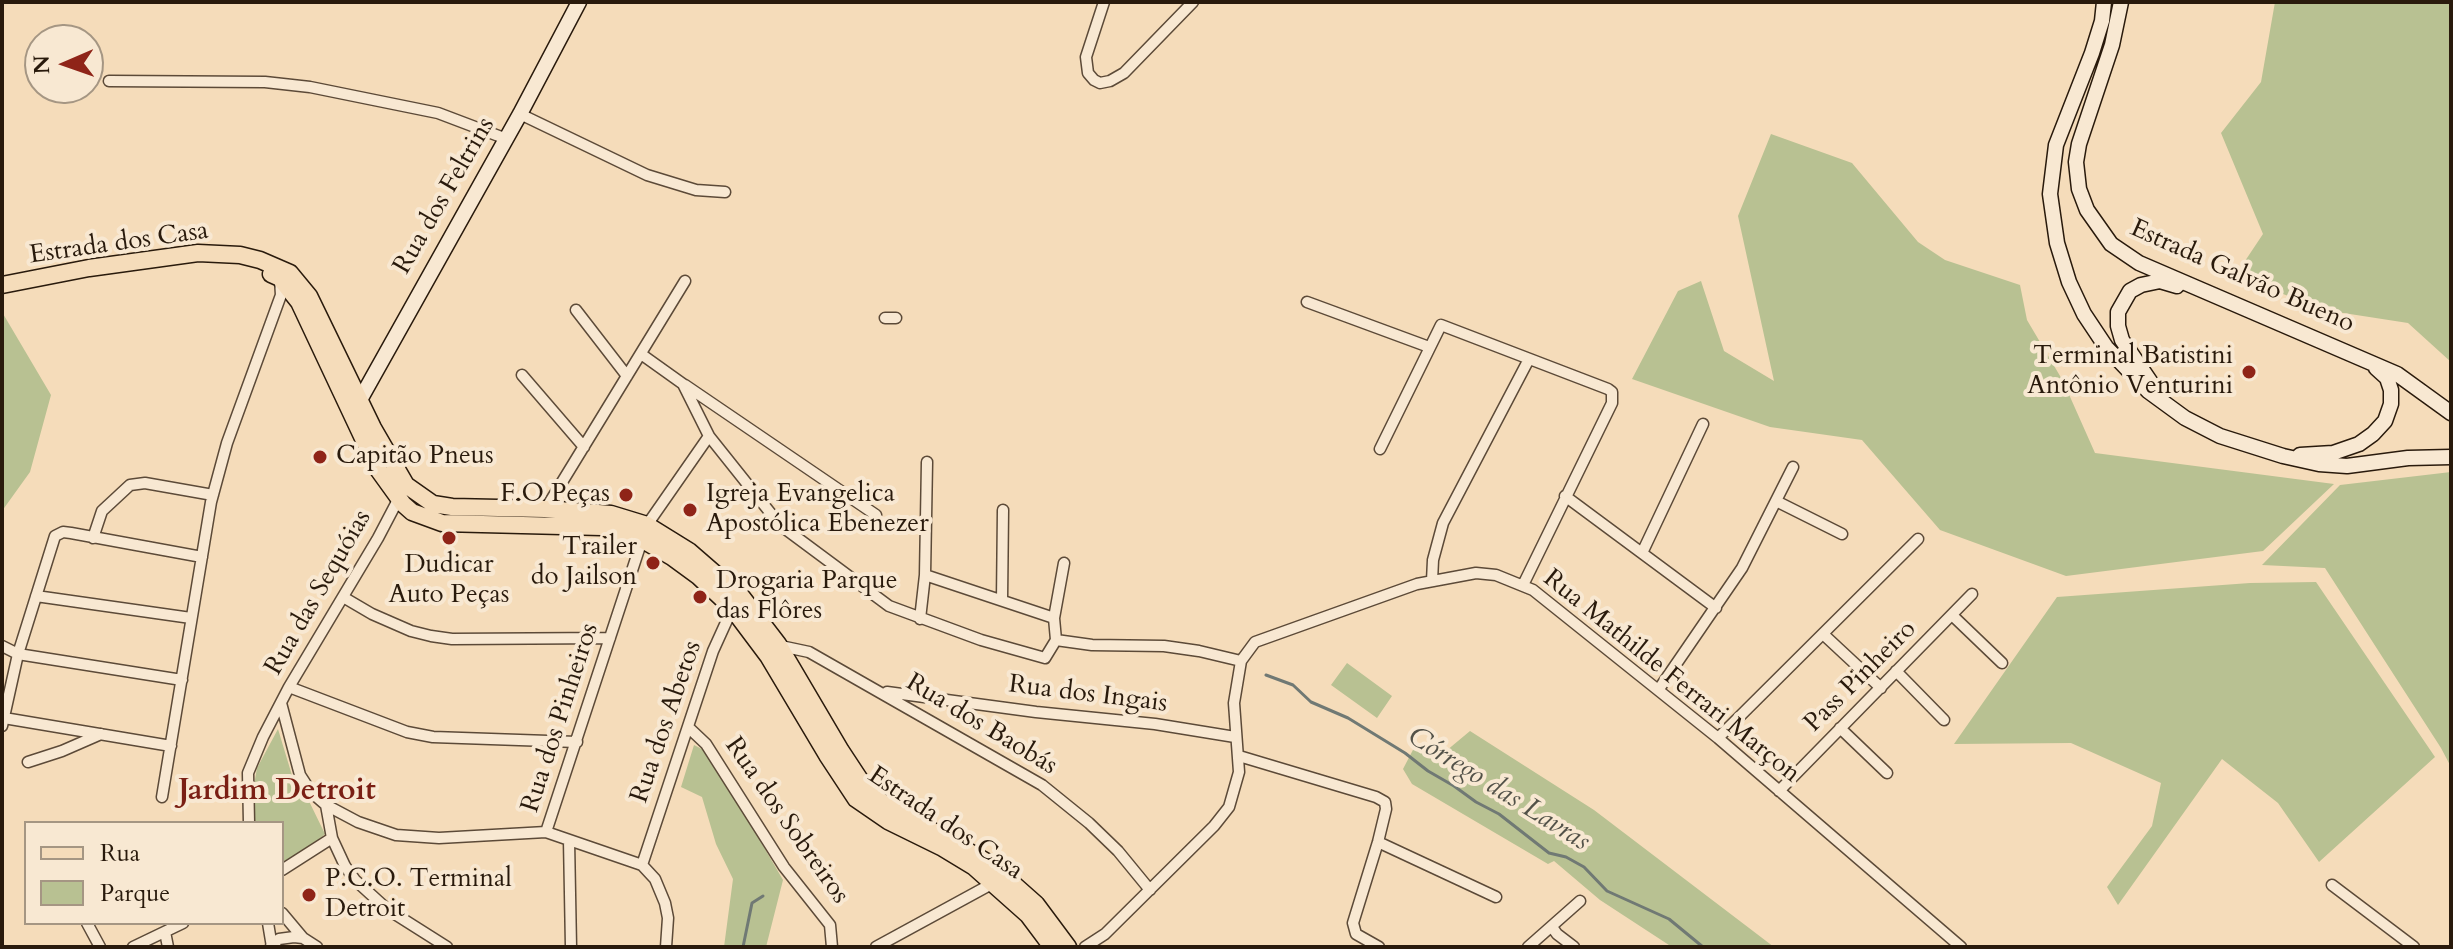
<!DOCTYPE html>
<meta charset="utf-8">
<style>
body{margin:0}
#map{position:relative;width:2453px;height:949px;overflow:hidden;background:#f5dcba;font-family:Cardo,serif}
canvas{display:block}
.frame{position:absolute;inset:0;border:4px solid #291a0c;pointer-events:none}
.legend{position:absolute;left:24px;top:821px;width:260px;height:104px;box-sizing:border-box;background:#f8e8d2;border:2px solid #a59683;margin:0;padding:10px 14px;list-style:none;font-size:24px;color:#291a0c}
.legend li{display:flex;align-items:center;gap:16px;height:40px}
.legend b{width:40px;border:2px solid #a59683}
.north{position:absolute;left:24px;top:24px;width:80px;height:80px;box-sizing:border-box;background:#f8e8d2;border:2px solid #a59683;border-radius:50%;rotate:268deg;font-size:22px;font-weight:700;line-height:32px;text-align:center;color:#291a0c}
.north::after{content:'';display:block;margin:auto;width:28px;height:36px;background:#8f2418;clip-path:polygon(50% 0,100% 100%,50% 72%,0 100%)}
</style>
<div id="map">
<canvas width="2453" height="949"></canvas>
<div class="frame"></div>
<ul class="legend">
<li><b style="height:10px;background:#f5dcba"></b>Rua</li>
<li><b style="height:22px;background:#b8c192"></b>Parque</li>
</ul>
<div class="north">N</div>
</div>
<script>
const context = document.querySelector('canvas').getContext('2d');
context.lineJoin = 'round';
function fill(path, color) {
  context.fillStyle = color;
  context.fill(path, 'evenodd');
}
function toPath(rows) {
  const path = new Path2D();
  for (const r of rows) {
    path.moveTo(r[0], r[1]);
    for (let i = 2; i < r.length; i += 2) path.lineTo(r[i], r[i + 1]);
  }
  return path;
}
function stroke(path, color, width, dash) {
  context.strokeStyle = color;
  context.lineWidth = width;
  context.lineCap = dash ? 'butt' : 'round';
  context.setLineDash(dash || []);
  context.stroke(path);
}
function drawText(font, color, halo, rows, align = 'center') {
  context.font = font + ' Cardo,serif';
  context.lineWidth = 8;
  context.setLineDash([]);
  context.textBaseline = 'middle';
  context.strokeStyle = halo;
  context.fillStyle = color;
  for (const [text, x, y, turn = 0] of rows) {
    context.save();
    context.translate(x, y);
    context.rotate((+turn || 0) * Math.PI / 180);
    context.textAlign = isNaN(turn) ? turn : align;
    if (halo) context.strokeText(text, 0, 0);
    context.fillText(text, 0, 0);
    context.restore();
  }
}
fill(toPath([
 [2275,2,2451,2,2451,362,2408,323,2324,310,2255,283,2243,264,2263,234,2221,133,2261,82],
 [1771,134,1852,163,1918,242,1945,260,2020,285,2027,320,2063,381,2095,453,2334,484,2263,551,2066,576,1940,530,1862,440,1770,427,1632,379,1678,291,1701,281,1724,351,1774,381,1738,216],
 [2,312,51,395,30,472,2,511],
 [2451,472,2451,767,2441,748,2325,568,2262,565,2340,485],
 [2316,582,2435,757,2319,862,2278,803,2222,759,2118,905,2107,887,2152,826,2161,783,2071,743,1954,744,2057,597,2250,583],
 [1347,663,1392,696,1377,718,1331,685],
 [278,729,294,782,306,795,325,834,304,852,282,862,282,823,251,823,252,796,257,768],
 [1470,731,1594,810,1774,947,1672,947,1600,900,1554,861,1548,864,1412,784,1403,769,1415,746,1446,751],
 [694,745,702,749,721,773,783,880,766,947,724,947,733,879,716,844,702,797,681,787]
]), '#b8c192');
stroke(toPath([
 [1266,675,1293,685,1311,702,1348,718,1405,753,1428,771,1454,786,1476,802,1499,814,1549,853,1566,857,1584,867,1607,891,1669,919,1703,947],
 [743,947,752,903,763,896]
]), '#707974', 3);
const street = toPath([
 [1104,2,1086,57,1088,73,1094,80,1100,83,1110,81,1124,73,1193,2],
 [109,81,265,82,310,87,438,113,504,138],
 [520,114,647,175,696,190,725,192],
 [1307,302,1429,347],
 [576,310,627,376],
 [885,318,896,318],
 [641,354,683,384,709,436,780,525,889,606,981,640,1045,658,1056,640,1054,618,1064,563],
 [522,375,584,447],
 [685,385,876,515],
 [1380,449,1441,325,1608,389,1612,392,1612,403,1523,585],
 [1565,496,1716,608],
 [1776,501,1842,534],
 [545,510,685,281],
 [93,538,102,511,130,485,145,483,213,495],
 [1642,553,1703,424],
 [925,575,1054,618],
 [1432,581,1433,560,1443,523,1529,359],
 [36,596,191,618],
 [343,597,372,614,411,631,431,636,452,639,610,638],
 [1002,600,1003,510],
 [1953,616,2002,663],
 [920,619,925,575,927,462],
 [1823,634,1881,688],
 [1056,640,1092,645,1164,646,1199,651,1241,661],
 [776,645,809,652,1042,785,1089,823,1118,851,1150,890],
 [2,646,18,654,182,680],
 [1896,671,1944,720],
 [289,687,407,732,433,737,577,742],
 [1659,689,1742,568,1793,467],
 [887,692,1036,712,1155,724,1235,737],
 [281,703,300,775,311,792,326,805,358,822,396,835,439,838,546,832,642,865,655,879,665,903,668,918,666,947],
 [4,718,171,746],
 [2,726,18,654,55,536,63,532,71,533,202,557],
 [688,727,706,744,784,867,830,925,832,947],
 [1840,728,1887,773],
 [1718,738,1918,539],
 [1239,756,1376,797,1385,802,1386,809,1378,842,1353,923,1356,934,1379,947],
 [28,762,62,751,101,734],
 [1779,791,1972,594],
 [162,797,211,502,227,443,281,295,280,279],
 [326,805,332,838,345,866,355,880,387,909,447,947],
 [249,823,248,773,263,737,289,687,378,538,400,496],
 [546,832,647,525,709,436],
 [569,840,571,947],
 [1378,842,1496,897],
 [642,865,713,651,733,607],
 [282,870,332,838],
 [2332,885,2414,947],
 [282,913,303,938],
 [87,923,100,947],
 [268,923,272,947],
 [1552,927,1557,934,1574,947],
 [165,932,168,947],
 [271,946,279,939,294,937,303,938,317,947],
 [133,947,183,923],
 [876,947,997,881],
 [1085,947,1105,934,1214,826,1229,807,1239,772,1234,703,1241,661,1255,642,1417,584,1476,573,1496,575,1533,590,1718,738,1961,947],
 [1528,947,1580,901]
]);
const secondary = toPath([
 [2104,2,2102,21,2092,53,2056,145,2050,194,2057,243,2069,282,2084,314,2106,347,2148,391,2185,418,2220,436,2283,456,2319,464,2347,466,2408,458,2451,457],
 [2121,2,2112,45,2079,144,2076,162,2079,189,2087,210,2111,244,2139,263,2397,374,2451,413],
 [2154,387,2122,340,2118,326,2118,312,2130,291,2141,285,2160,281,2177,286],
 [352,406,361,398,520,114,579,2],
 [2300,455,2333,453,2359,444,2373,434,2385,421,2391,404,2391,390,2387,378,2376,368]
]);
const primary = toPath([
 [271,274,280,278,299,302,377,468,403,504,412,512,442,523,602,527,643,540,672,557,698,576,732,608,768,656,827,755,856,799,888,821,941,847,974,867,1028,915,1052,947],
 [2,285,89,268,198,253,240,255,260,260,290,273,309,296,373,428,406,485,433,504,452,507,545,509,611,514,647,525,689,551,742,597,778,644,841,751,868,792,882,802,992,865,1036,904,1068,947]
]);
stroke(street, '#5c4a38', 13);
stroke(secondary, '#291a0c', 17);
stroke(primary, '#291a0c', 19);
stroke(street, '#f8e8d2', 10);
stroke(secondary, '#f8e8d2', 14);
stroke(primary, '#f5dcba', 16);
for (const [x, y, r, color] of [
 [2249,372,8,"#8f2418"],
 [320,457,8,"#8f2418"],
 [626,495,8,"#8f2418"],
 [690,510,8,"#8f2418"],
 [449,538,8,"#8f2418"],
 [653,563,8,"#8f2418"],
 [700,597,8,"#8f2418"],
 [309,895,8,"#8f2418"]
]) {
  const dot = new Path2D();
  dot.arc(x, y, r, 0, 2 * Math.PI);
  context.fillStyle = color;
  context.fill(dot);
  stroke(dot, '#f8e8d2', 3);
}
drawText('26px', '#291a0c', '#f8e8d2', [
 ["Rua dos Feltrins",445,196,-60],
 ["Estrada dos Casa",119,244,-8],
 ["Estrada Galvão Bueno",2242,277,24],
 ["Rua das Sequóias",319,593,-60],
 ["Rua Mathilde Ferrari Marçon",1671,677,39],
 ["Pass Pinheiro",1861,677,-45],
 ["Rua dos Ingais",1088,695,7],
 ["Rua dos Pinheiros",561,718,-72],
 ["Rua dos Abetos",667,722,-71],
 ["Rua dos Baobás",981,725,31],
 ["Rua dos Sobreiros",786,821,55],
 ["Estrada dos Casa",945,824,34]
]);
drawText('26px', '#291a0c', '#f8e8d2', [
 ["Terminal Batistini",2233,357,"right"],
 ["Antônio Venturini",2233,387,"right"],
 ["Capitão Pneus",336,457],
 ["F.O Peças",610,495,"right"],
 ["Igreja Evangelica",706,495],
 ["Apostólica Ebenezer",706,525],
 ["Trailer",637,548,"right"],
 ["do Jailson",637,578,"right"],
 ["Dudicar",449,566,"center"],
 ["Auto Peças",449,596,"center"],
 ["Drogaria Parque",716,582],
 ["das Flôres",716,612],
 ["P.C.O. Terminal",325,880],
 ["Detroit",325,910]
], 'left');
drawText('italic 28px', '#535249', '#f8e8d2', [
 ["Córrego das Lavras",1498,790,32]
]);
drawText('bold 30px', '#7a1f14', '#f8e8d2', [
 ["Jardim Detroit",277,792]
]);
</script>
